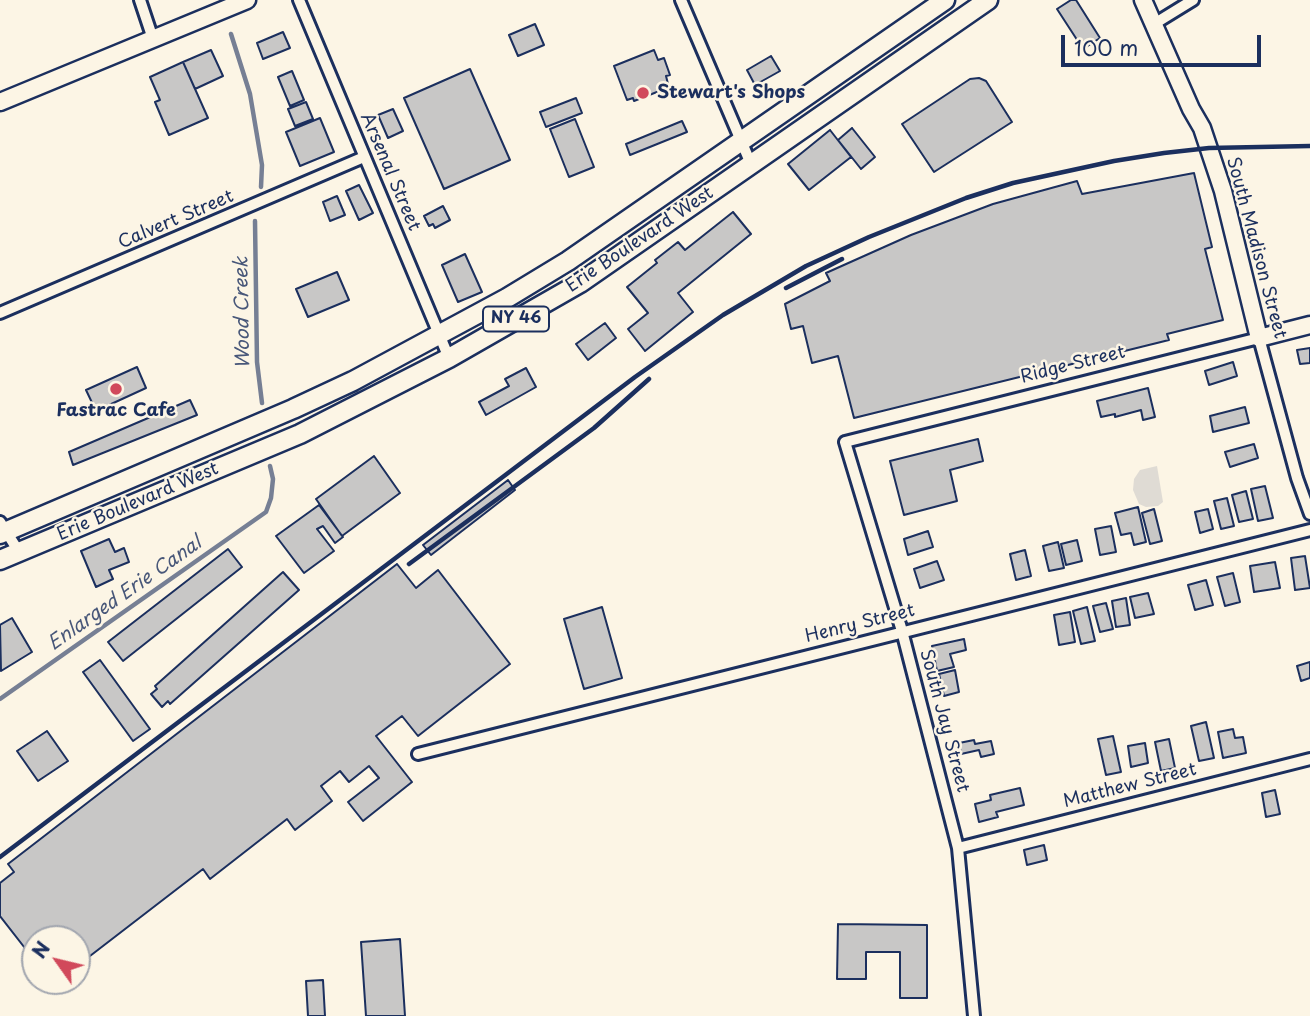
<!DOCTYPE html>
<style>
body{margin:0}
#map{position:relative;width:1310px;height:1016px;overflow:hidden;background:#fcf5e5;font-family:"Playpen Sans",sans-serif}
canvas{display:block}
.north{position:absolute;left:21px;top:925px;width:70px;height:70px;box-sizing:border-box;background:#fcf5e5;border:2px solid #a2a6af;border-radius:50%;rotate:304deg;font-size:19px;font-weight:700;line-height:28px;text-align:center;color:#1b2f5e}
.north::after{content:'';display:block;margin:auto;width:24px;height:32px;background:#d1495b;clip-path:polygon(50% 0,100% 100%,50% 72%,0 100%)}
.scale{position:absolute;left:1061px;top:35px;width:200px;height:32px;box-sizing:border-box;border:4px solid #1b2f5e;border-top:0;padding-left:9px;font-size:21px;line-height:24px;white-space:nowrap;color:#1b2f5e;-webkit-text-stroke:5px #fcf5e5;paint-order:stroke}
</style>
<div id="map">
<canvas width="1310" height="1016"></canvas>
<div class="north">N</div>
<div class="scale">100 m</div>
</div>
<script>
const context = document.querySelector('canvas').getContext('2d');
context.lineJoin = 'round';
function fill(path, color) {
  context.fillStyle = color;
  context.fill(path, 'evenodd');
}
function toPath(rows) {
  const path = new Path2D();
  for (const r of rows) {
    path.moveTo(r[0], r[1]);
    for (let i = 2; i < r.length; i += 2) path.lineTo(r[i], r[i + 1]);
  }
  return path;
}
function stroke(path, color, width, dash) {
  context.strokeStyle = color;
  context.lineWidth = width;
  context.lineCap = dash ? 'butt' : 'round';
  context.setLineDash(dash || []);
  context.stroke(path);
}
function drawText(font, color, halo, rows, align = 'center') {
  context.font = font + ' "Playpen Sans",sans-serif';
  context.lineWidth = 5;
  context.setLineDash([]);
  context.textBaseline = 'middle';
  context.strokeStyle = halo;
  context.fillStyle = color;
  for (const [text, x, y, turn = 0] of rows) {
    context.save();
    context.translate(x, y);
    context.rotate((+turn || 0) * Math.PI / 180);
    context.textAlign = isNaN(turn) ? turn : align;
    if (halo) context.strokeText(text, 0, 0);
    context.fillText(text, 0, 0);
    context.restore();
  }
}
fill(toPath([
 [1157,466,1163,502,1158,506,1146,507,1139,504,1133,490,1134,479,1140,470]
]), '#dfdbd4');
stroke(toPath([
 [231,34,250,94,262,165,261,187],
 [255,221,257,362,262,403],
 [0,699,266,512,271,498,273,479,270,466]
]), '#767f94', 4.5);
const building = toPath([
 [1071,0,1076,0,1100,38,1083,49,1057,9,1071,0],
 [535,24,544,45,518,56,509,35,535,24],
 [283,32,290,48,263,59,257,43,283,32],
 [211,50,223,76,195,89,183,62,211,50],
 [654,50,658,60,664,58,670,75,666,76,668,84,661,87,662,90,634,101,633,98,627,100,614,66,654,50],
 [771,56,780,71,755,85,747,70,771,56],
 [183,62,208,118,169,135,155,102,160,100,150,77,183,62],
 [470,69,510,160,444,189,404,98,470,69],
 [292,71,304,100,290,106,278,77,292,71],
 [979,78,986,81,1012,122,934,172,902,124,970,79,979,78],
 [576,98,582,113,546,127,540,112,576,98],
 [306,102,313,119,295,126,288,109,306,102],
 [393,109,403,131,388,138,378,115,393,109],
 [320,118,334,152,300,166,286,132,320,118],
 [575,119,594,167,569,177,550,129,575,119],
 [682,121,687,132,630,155,626,144,682,121],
 [852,128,875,157,861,169,838,140,852,128],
 [830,130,851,157,809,190,788,164,830,130],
 [1194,173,1212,247,1205,249,1223,320,1167,334,1169,340,854,418,838,356,812,363,803,326,791,329,785,304,830,281,826,273,911,235,993,204,1077,181,1082,194,1194,173],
 [359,185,373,213,359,220,346,191,359,185],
 [337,196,345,215,330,221,323,202,337,196],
 [443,206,450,220,435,228,433,224,429,226,424,216,443,206],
 [733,212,751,234,678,293,693,312,645,351,628,329,648,313,627,287,657,263,655,260,678,242,685,250,733,212],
 [465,254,482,292,458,302,442,265,465,254],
 [337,272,349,300,308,317,296,289,337,272],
 [605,323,616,338,588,360,576,344,605,323],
 [1310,348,1310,363,1300,364,1297,350,1310,348],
 [1233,362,1237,376,1209,385,1205,371,1233,362],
 [137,367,146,388,96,411,86,390,137,367],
 [526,368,536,387,486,415,479,402,509,386,505,379,526,368],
 [1148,388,1155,417,1143,420,1141,410,1115,417,1115,414,1101,417,1097,401,1148,388],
 [190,400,197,415,73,465,69,452,190,400],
 [1245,407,1249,423,1213,432,1210,416,1245,407],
 [978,439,983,461,950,470,957,501,904,515,890,461,978,439],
 [1254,444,1258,458,1230,467,1225,452,1254,444],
 [374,456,400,493,342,536,316,499,374,456],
 [508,480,515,490,431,555,423,545,508,480],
 [1265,486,1273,518,1258,521,1251,489,1265,486],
 [1246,491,1253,519,1239,522,1232,495,1246,491],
 [1227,498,1234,526,1221,529,1214,501,1227,498],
 [319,505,343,537,335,543,323,526,317,529,334,551,304,573,276,536,319,505],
 [1138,507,1146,542,1134,545,1131,533,1121,535,1115,513,1138,507],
 [1154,509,1162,541,1150,544,1142,513,1154,509],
 [1208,509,1213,529,1200,533,1195,512,1208,509],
 [1111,526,1116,552,1100,555,1095,529,1111,526],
 [928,531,933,547,908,555,904,539,928,531],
 [109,539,115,552,124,548,129,562,109,570,113,579,96,587,81,551,109,539],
 [1077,540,1082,561,1066,565,1061,544,1077,540],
 [1058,542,1064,568,1049,571,1043,546,1058,542],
 [228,549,242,567,123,661,108,642,228,549],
 [1025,550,1031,576,1016,580,1010,554,1025,550],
 [1305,556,1310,588,1295,590,1291,558,1305,556],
 [937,561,944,580,920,588,914,569,937,561],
 [1275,562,1280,588,1254,592,1250,566,1275,562],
 [397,564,416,588,438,570,510,664,418,736,402,716,376,736,412,782,363,821,348,802,379,778,369,766,349,782,340,771,321,786,332,801,295,830,287,819,210,879,203,869,77,966,77,939,35,939,35,961,0,916,0,883,14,872,8,864,397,564],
 [283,572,299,590,170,704,168,701,162,707,151,694,157,689,155,686,283,572],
 [1233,573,1240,602,1225,606,1217,577,1233,573],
 [1206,580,1213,605,1195,610,1188,585,1206,580],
 [1148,593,1154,614,1135,618,1130,597,1148,593],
 [1126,598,1130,625,1116,627,1112,601,1126,598],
 [1106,603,1113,629,1100,632,1093,606,1106,603],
 [602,607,622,678,584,689,564,619,602,607],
 [1087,607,1095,641,1081,644,1073,611,1087,607],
 [1070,612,1075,642,1059,645,1054,615,1070,612],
 [12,618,32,652,1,671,0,625,12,618],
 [964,639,966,650,950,654,954,667,937,671,932,646,964,639],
 [100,660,150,729,133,741,83,672,100,660],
 [1310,662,1310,678,1301,681,1297,666,1310,662],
 [955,670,959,692,944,696,939,674,955,670],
 [1206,722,1214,758,1199,761,1191,726,1206,722],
 [1233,729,1235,738,1243,737,1246,753,1223,758,1218,732,1233,729],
 [47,731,68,761,38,781,17,751,47,731],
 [1113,736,1121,772,1106,775,1098,739,1113,736],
 [1169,739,1175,768,1161,771,1155,742,1169,739],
 [974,740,975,744,991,741,994,754,981,757,979,750,961,754,959,743,974,740],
 [1145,743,1148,763,1131,767,1128,746,1145,743],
 [1020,788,1024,805,996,812,998,817,979,822,975,804,991,800,990,795,1020,788],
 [1275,790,1280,814,1266,817,1262,793,1275,790],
 [1044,845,1047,860,1027,865,1024,850,1044,845],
 [838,924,927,925,927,998,900,998,900,952,866,952,866,979,837,979,838,924],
 [400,939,405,1016,366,1016,361,942,400,939],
 [323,980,325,1016,308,1016,306,981,323,980]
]);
fill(building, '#c8c7c6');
stroke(building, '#1b2f5e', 2);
const street = toPath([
 [140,0,153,39],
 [299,0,449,358],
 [681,0,751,164],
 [1154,24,1193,0],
 [0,313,364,157],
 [0,522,19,552],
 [418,754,1310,530],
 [958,848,1310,759],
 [974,1016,958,848,902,631,845,442,1259,338,1297,478,1310,514]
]);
const secondary = toPath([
 [1143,0,1191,109,1202,128,1223,191,1259,338,1310,325],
 [0,102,247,0]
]);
const primary = toPath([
 [0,534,293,409,353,381,507,298,568,261,945,0],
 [0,560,300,434,449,358,580,283,988,0]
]);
stroke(street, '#1b2f5e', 16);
stroke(secondary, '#1b2f5e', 21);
stroke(primary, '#1b2f5e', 23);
stroke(street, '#fcf5e5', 10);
stroke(secondary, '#fcf5e5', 16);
stroke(primary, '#fcf5e5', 18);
stroke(toPath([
 [786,288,842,259],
 [409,564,594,428,649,379],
 [0,857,635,377,723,315,806,266,869,237,966,198,1013,183,1114,161,1164,153,1209,148,1310,146]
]), '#1b2f5e', 4.5);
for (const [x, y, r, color] of [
 [643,93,7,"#d1495b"],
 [116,389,7,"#d1495b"]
]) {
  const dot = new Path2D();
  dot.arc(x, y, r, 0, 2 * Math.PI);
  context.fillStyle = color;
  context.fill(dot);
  stroke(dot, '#fcf5e5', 2.5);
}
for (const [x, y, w] of [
 [516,319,66]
]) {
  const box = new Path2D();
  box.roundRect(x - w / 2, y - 12.5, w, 25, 5);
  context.fillStyle = '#fcf5e5';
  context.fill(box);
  stroke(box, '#1b2f5e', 2);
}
drawText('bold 16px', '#1b2f5e', null, [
 ["NY 46",516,319]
]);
drawText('bold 18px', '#1b2f5e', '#fcf5e5', [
 ["Stewart's Shops",657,93],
 ["Fastrac Cafe",116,411,"center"]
], 'left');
drawText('18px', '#1b2f5e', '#fcf5e5', [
 ["Arsenal Street",390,172,67],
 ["Calvert Street",176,220,-23],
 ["Erie Boulevard West",640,240,-34],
 ["South Madison Street",1256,248,75],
 ["Ridge Street",1073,365,-14],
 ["Erie Boulevard West",138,502,-23],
 ["Henry Street",860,624,-14],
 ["South Jay Street",944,721,75],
 ["Matthew Street",1130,786,-14]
]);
drawText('italic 19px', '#485779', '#fcf5e5', [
 ["Wood Creek",243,313,-91],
 ["Enlarged Erie Canal",125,594,-35]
]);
</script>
